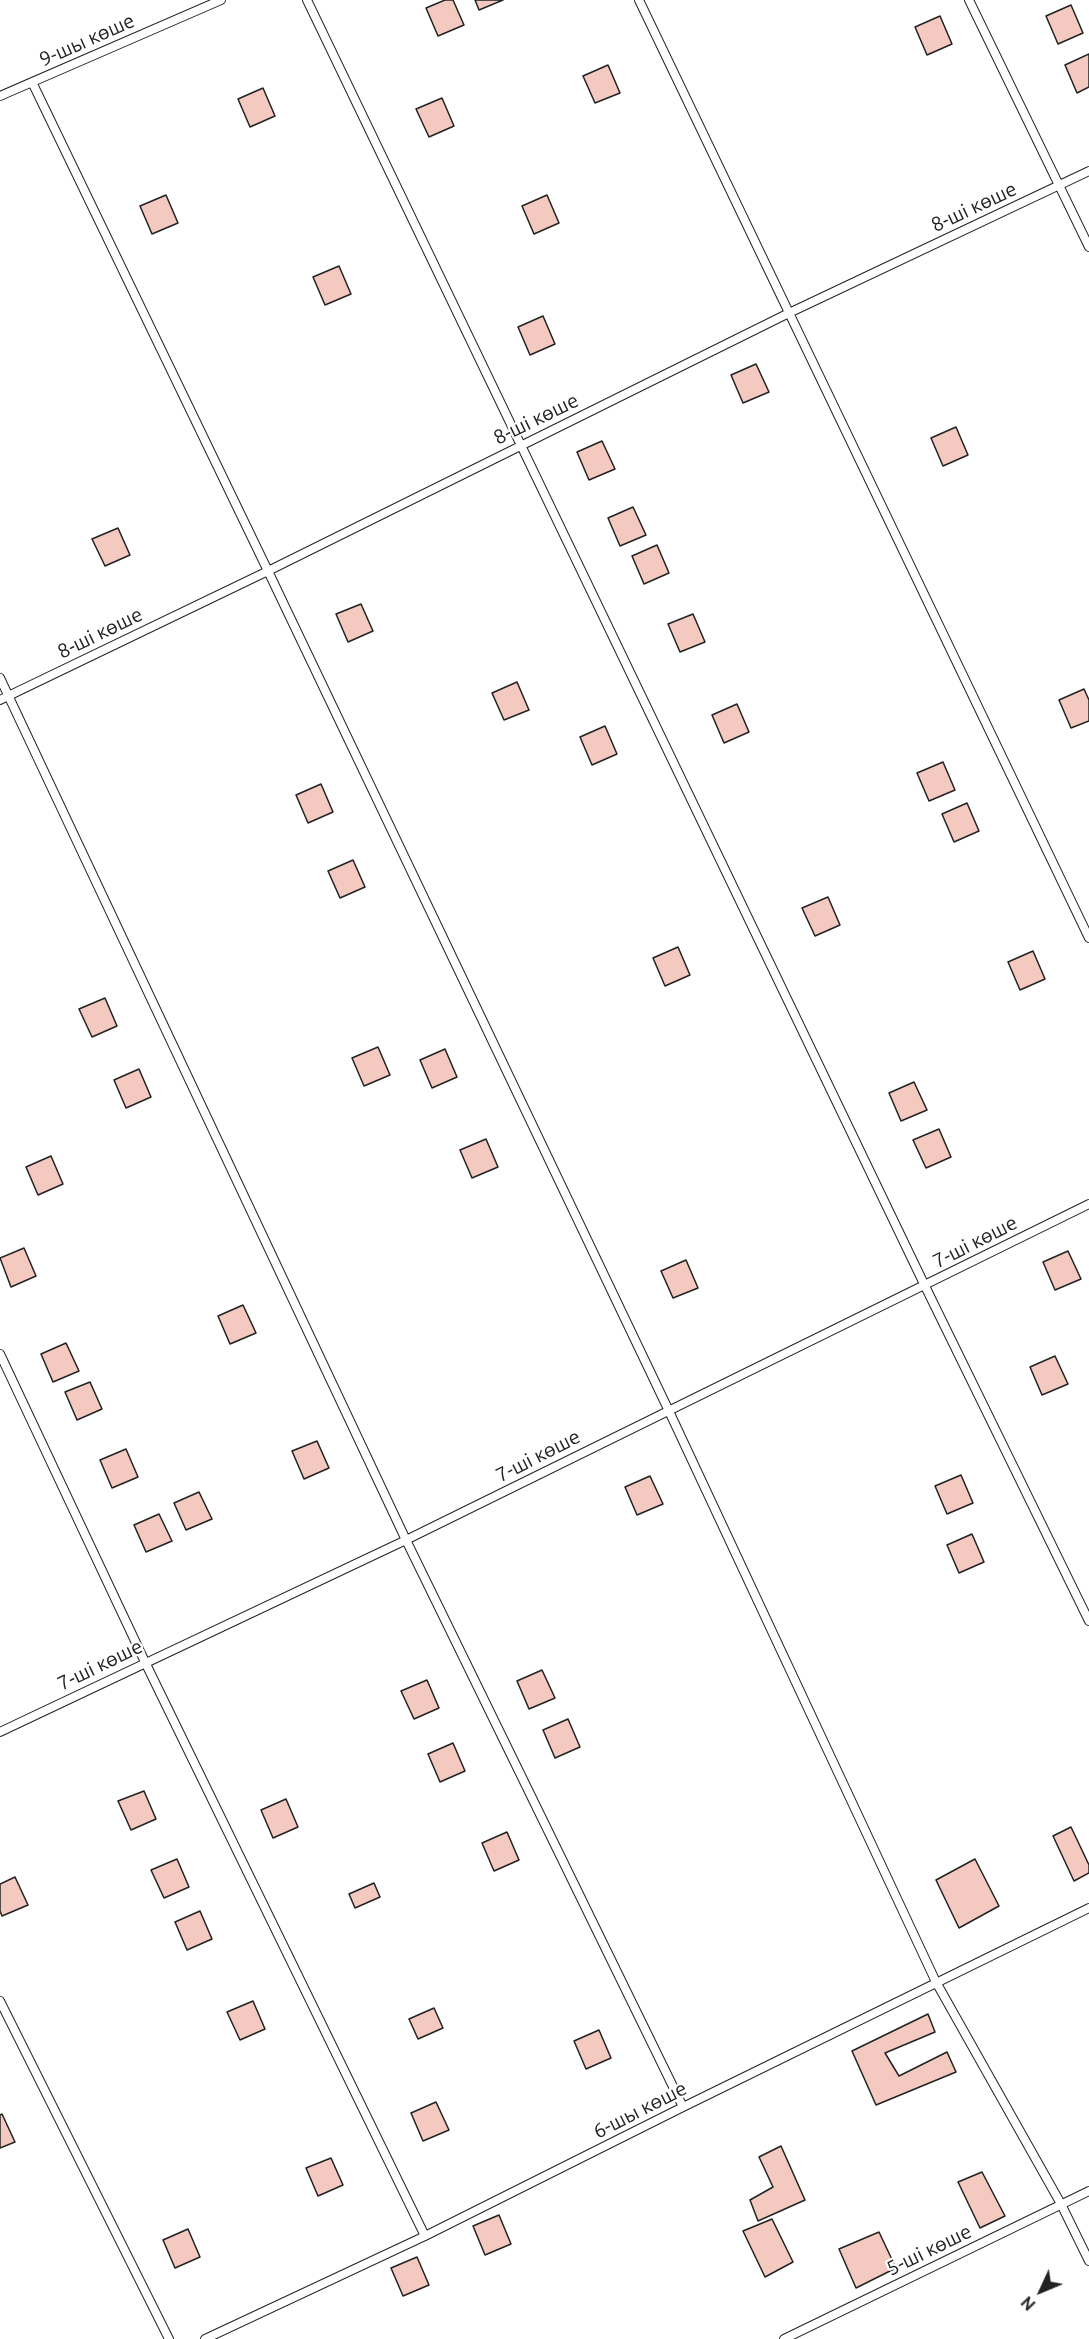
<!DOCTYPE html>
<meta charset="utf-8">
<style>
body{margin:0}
#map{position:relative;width:1089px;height:2339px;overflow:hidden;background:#fff;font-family:Ubuntu,sans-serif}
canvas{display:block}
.north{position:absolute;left:1011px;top:2261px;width:60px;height:60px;-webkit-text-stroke:4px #fff;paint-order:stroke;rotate:226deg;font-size:16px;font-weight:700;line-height:24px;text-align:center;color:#222}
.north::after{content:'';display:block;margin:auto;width:21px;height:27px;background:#222;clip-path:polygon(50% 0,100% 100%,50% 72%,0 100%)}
</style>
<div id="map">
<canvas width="1089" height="2339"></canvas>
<div class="north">N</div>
</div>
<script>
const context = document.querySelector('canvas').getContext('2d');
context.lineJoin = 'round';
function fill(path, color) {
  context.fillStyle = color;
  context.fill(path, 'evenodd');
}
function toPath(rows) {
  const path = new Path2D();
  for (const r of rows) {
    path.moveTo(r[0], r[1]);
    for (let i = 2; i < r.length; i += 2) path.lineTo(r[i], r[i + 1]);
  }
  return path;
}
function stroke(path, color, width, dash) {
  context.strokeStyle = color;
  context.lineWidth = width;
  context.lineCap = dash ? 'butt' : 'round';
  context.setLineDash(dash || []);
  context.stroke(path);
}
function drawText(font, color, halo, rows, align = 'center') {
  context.font = font + ' Ubuntu,sans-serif';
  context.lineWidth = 4.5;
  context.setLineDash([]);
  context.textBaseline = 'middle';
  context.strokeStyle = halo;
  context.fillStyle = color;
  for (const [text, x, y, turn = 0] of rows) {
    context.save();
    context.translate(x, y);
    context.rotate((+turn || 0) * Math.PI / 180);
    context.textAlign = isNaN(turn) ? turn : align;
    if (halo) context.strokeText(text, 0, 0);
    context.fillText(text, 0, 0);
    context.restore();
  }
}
const building = toPath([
 [445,0,453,0,464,25,438,36,426,8,445,0],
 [475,0,503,0,479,10,475,0],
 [1071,5,1083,33,1058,44,1046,16,1071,5],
 [940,16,952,44,927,55,915,27,940,16],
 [1089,54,1089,87,1077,93,1065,65,1089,54],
 [608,65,620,93,595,103,583,76,608,65],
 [263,88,275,116,250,127,238,99,263,88],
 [442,98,454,126,429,137,416,109,442,98],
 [166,195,178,223,152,234,140,206,166,195],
 [547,195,559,223,534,234,522,206,547,195],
 [339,266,351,294,325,305,313,277,339,266],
 [543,316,555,344,530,355,518,327,543,316],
 [756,364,769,392,743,403,731,375,756,364],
 [956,427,968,455,943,466,931,438,956,427],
 [602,441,615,469,589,480,577,452,602,441],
 [633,507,646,535,620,546,608,518,633,507],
 [118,528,130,555,105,566,92,539,118,528],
 [657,545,669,573,644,584,632,556,657,545],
 [361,604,373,631,348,642,336,614,361,604],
 [693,614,705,642,680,652,668,624,693,614],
 [517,682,529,710,504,720,492,693,517,682],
 [1084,689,1089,700,1089,721,1071,728,1059,700,1084,689],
 [737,704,749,732,724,743,712,715,737,704],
 [605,726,617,754,592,765,580,737,605,726],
 [943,762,955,790,929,801,917,773,943,762],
 [321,784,333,812,308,823,296,795,321,784],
 [967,803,979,831,954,842,942,814,967,803],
 [353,860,365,887,340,898,328,871,353,860],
 [828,897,840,925,815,936,802,908,828,897],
 [678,947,690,975,665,986,653,958,678,947],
 [1033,951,1045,979,1020,990,1008,962,1033,951],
 [105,998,117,1026,92,1037,79,1009,105,998],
 [378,1047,390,1075,364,1086,352,1058,378,1047],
 [445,1049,457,1077,432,1088,420,1060,445,1049],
 [139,1069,151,1097,126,1108,114,1080,139,1069],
 [914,1082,927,1110,901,1121,889,1093,914,1082],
 [939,1129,951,1157,926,1168,913,1140,939,1129],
 [486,1139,498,1167,472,1178,460,1150,486,1139],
 [51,1156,63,1184,38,1195,26,1167,51,1156],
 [24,1248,36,1276,11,1287,0,1258,24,1248],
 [1068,1251,1081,1279,1055,1290,1043,1262,1068,1251],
 [686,1260,698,1288,673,1298,661,1271,686,1260],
 [243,1305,256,1333,230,1344,218,1316,243,1305],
 [66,1343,79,1371,53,1382,41,1354,66,1343],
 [1055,1356,1068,1384,1042,1395,1030,1367,1055,1356],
 [90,1382,102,1409,77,1420,65,1392,90,1382],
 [317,1441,329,1468,304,1479,292,1451,317,1441],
 [126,1449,138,1477,112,1488,100,1460,126,1449],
 [961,1475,973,1503,947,1514,935,1486,961,1475],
 [650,1476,663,1504,637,1515,625,1487,650,1476],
 [199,1492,212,1519,186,1530,174,1503,199,1492],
 [159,1514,172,1541,146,1552,134,1525,159,1514],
 [972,1534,984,1562,959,1573,947,1545,972,1534],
 [542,1670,555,1698,529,1709,517,1681,542,1670],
 [427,1680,439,1708,414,1719,401,1691,427,1680],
 [568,1719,580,1747,555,1758,543,1730,568,1719],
 [453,1743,465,1771,440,1782,428,1754,453,1743],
 [144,1791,156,1819,131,1830,118,1801,144,1791],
 [286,1799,298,1827,273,1838,261,1810,286,1799],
 [1071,1827,1089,1865,1089,1873,1074,1881,1053,1836,1071,1827],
 [507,1832,519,1860,494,1871,482,1843,507,1832],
 [177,1859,189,1887,164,1898,151,1870,177,1859],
 [975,1859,999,1906,959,1928,936,1880,975,1859],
 [15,1877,28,1905,2,1916,0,1911,0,1884,15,1877],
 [374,1883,380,1897,355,1908,349,1894,374,1883],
 [200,1911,212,1939,187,1950,175,1922,200,1911],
 [253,2001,265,2029,240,2040,227,2012,253,2001],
 [434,2008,443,2028,418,2039,409,2019,434,2008],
 [928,2014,935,2032,885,2053,899,2076,947,2052,956,2072,876,2105,852,2051,928,2014],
 [599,2030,611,2058,586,2069,574,2041,599,2030],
 [436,2102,449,2130,423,2141,411,2113,436,2102],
 [2,2114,15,2142,0,2148,0,2115,2,2114],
 [781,2146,805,2200,758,2221,750,2200,773,2187,759,2157,781,2146],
 [331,2158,343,2185,318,2196,306,2168,331,2158],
 [982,2172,1005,2216,980,2228,958,2182,982,2172],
 [499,2215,511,2244,485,2255,473,2226,499,2215],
 [772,2219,793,2262,765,2277,743,2231,772,2219],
 [188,2229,200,2257,175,2268,163,2240,188,2229],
 [879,2232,896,2268,856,2288,839,2249,879,2232],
 [417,2257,429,2285,403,2296,391,2268,417,2257]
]);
fill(building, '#f3c9c0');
stroke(building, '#222', 1.5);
const service = toPath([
 [307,0,925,1286,1089,1621],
 [639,0,1089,938],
 [969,0,1089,247],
 [32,82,268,571,668,1409,936,1982,1061,2204,1089,2261],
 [0,96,221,0],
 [0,678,406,1540,683,2107],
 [0,700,268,571,789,313,1089,171],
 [0,1354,145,1662,425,2236],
 [0,1732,406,1540,1089,1204],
 [0,2001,169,2339],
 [205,2339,425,2236,683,2107,1089,1908],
 [784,2339,1089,2191]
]);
stroke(service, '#222', 10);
stroke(service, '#fff', 8);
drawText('20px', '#222', '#fff', [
 ["9-шы көше",87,40,-24],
 ["8-ші көше",974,207,-25],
 ["8-ші көше",536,419,-26],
 ["8-ші көше",100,633,-26],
 ["7-ші көше",975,1242,-27],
 ["7-ші көше",538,1456,-27],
 ["7-ші көше",100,1665,-26],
 ["6-шы көше",640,2110,-27],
 ["5-ші көше",929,2250,-26]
]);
</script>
